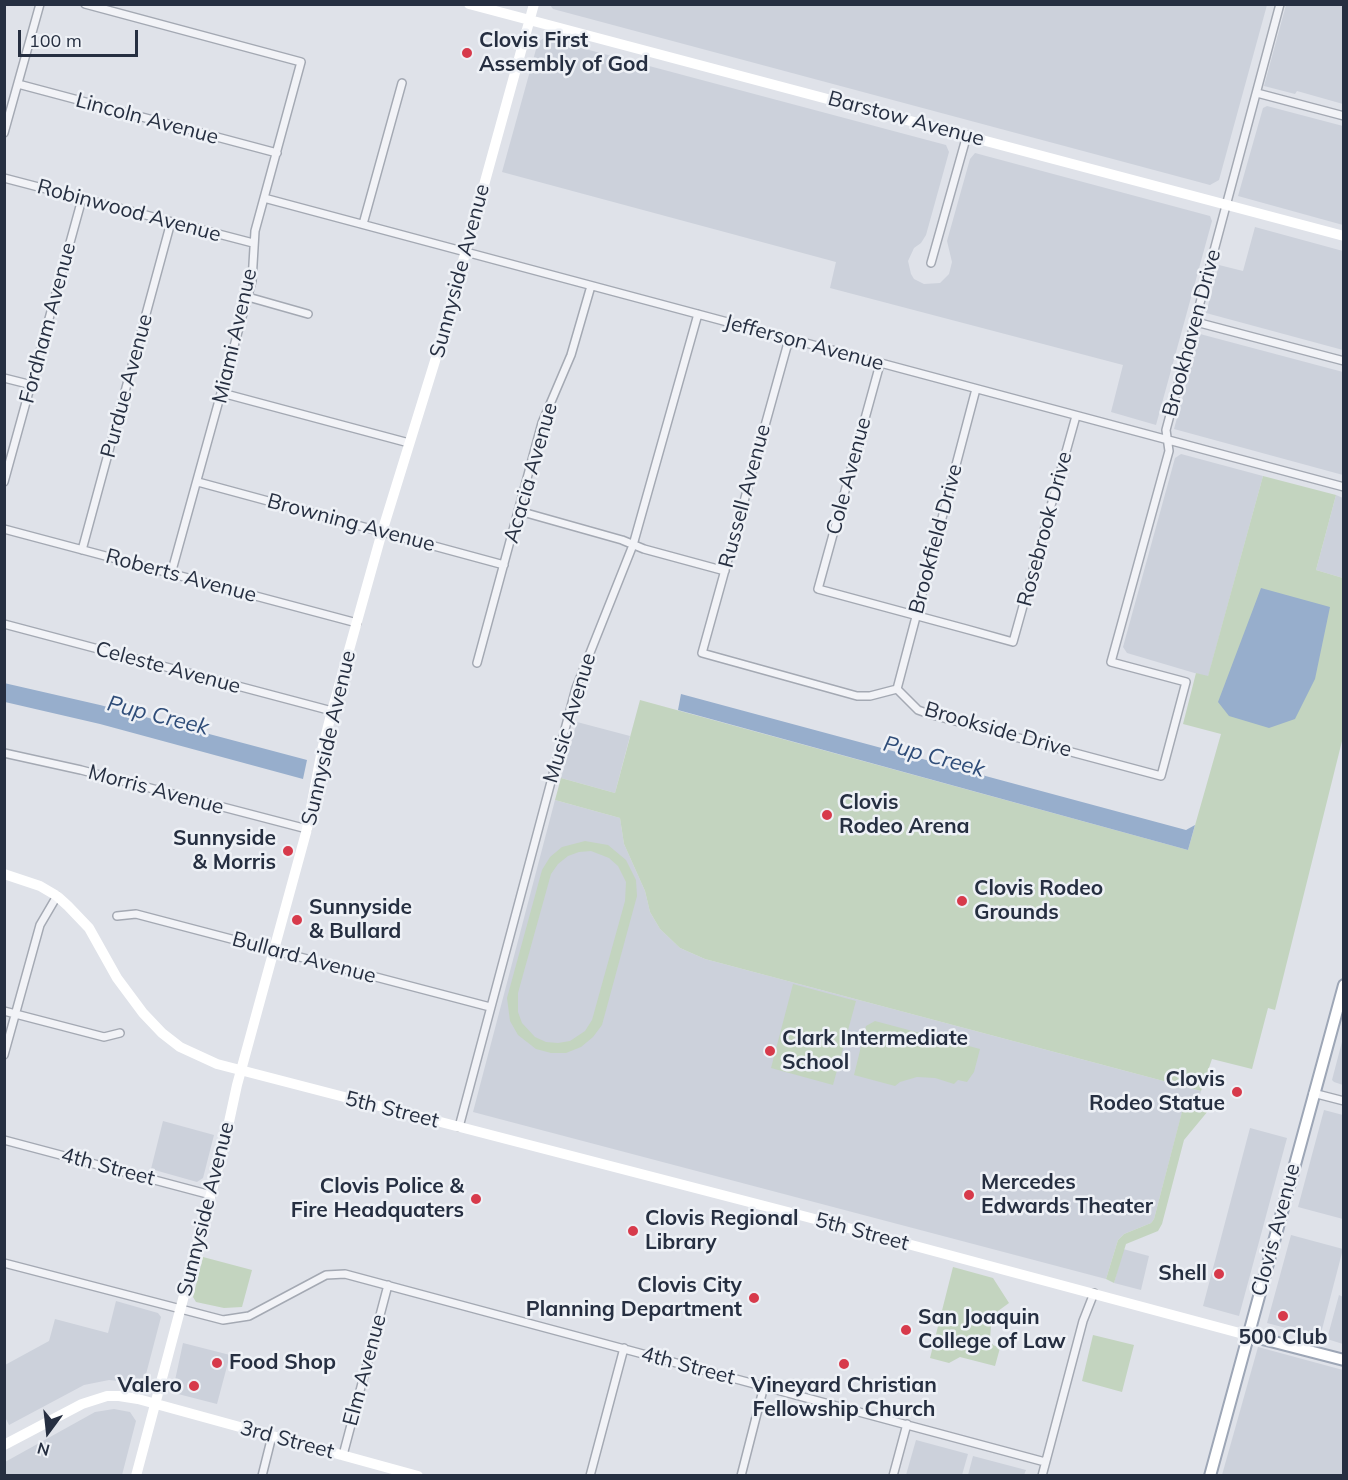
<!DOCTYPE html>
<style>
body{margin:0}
#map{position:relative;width:1348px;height:1480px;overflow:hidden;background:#dfe2e9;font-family:Mulish,sans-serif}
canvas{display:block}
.frame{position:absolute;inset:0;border:6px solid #262f41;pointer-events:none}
.north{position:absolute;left:18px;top:1402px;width:60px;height:60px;-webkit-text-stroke:4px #eef1f6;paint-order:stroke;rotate:195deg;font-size:16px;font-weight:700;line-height:24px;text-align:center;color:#262f41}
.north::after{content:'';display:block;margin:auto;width:21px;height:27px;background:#262f41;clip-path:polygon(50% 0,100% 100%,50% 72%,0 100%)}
.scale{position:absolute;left:18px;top:30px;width:120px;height:27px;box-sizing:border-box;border:3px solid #262f41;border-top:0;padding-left:8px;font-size:18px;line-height:21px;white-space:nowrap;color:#262f41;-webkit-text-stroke:4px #eef1f6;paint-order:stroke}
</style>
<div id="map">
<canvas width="1348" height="1480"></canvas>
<div class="frame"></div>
<div class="north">N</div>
<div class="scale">100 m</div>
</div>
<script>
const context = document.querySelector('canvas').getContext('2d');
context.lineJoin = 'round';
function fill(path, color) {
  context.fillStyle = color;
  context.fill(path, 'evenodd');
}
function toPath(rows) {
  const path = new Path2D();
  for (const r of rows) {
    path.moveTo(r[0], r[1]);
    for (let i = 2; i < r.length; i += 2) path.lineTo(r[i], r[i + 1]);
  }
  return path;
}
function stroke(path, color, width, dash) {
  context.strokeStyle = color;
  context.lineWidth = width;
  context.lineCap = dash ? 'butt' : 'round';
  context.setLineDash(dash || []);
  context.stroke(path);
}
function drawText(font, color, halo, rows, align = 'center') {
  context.font = font + ' Mulish,sans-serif';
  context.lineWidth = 5;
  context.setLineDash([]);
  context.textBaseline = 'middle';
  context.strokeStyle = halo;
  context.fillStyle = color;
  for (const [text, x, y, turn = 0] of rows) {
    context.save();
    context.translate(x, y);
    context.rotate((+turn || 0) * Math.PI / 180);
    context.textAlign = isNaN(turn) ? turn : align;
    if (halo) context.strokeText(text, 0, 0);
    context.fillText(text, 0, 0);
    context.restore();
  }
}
fill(toPath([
 [550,5,1267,5,1219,180,1210,185,583,17,553,9],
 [1286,5,1343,5,1343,104,1297,91,1295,94,1264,86],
 [544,38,946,145,949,152,926,235,921,243,914,248,908,261,911,274,914,279,924,284,940,283,949,274,952,262,947,241,970,159,975,153,1210,216,1212,221,1156,425,1111,412,1123,365,830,288,836,262,502,172,538,42],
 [1267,106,1343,126,1343,225,1238,196,1263,108],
 [1255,227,1343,251,1343,350,1206,313,1219,265,1243,271],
 [1200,334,1343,372,1343,475,1174,429],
 [1181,454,1263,476,1208,677,1127,653,1123,647,1175,458],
 [1336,495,1343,498,1343,578,1316,570],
 [577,722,630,736,615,793,561,778],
 [555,800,620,818,624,844,645,891,650,912,660,929,680,948,705,959,1201,1091,1197,1107,1184,1105,1154,1219,1151,1223,1124,1234,1118,1240,1106,1279,473,1112],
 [1343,1038,1344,1085,1343,1085,1334,1082,1332,1080],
 [1324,1110,1343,1115,1343,1219,1298,1207],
 [163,1121,214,1135,203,1178,197,1182,151,1169],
 [1250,1128,1287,1138,1239,1316,1203,1306],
 [1291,1235,1343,1249,1320,1337,1267,1323],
 [1123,1249,1149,1256,1141,1290,1114,1283],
 [1339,1295,1343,1297,1343,1344,1327,1339],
 [116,1301,158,1313,161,1317,145,1378,137,1383,109,1380,84,1385,9,1425,5,1417,5,1365,49,1341,55,1319,108,1333],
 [183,1343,230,1355,217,1404,178,1394,174,1385],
 [1258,1347,1343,1370,1343,1475,1222,1475],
 [114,1409,130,1412,136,1421,122,1475,5,1475,5,1462,95,1412],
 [916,1440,968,1454,962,1475,906,1475],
 [973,1456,1026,1470,1024,1475,968,1475]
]), '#ccd1db');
fill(toPath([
 [1263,476,1336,495,1316,570,1343,578,1343,737,1275,1010,1268,1008,1252,1069,1212,1059,1201,1091,705,959,680,948,660,929,650,912,645,891,624,844,620,818,555,800,561,778,615,793,640,700,1188,850,1221,734,1183,724,1196,673,1208,676],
 [585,841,608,845,626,860,636,880,637,896,602,1025,593,1037,581,1047,566,1053,551,1053,536,1049,518,1035,510,1021,507,998,542,870,550,857,562,847],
 [591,851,609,858,618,866,626,882,625,901,592,1020,585,1031,570,1041,558,1043,546,1042,535,1037,522,1023,518,1012,518,993,551,874,558,864,568,856,579,852],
 [793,984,856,1001,833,1085,771,1068],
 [875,1021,980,1049,974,1072,967,1082,958,1080,954,1084,935,1078,917,1077,900,1082,895,1086,854,1075,866,1026],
 [1184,1104,1207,1109,1208,1111,1184,1140,1162,1224,1158,1231,1126,1244,1114,1283,1106,1279,1118,1240,1124,1234,1151,1223,1154,1219],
 [203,1257,252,1270,242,1307,224,1308,196,1302,193,1297],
 [953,1267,993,1278,1009,1303,998,1311,991,1326,990,1339,993,1345,1000,1348,995,1366,960,1357,949,1363,930,1358],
 [1093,1335,1134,1345,1122,1392,1082,1381]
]), '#c3d4bf');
fill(toPath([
 [1261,588,1330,607,1315,679,1295,719,1269,728,1229,716,1218,702],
 [4,683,100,705,307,760,303,779,100,724,5,702],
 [681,694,1186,830,1195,825,1188,850,678,710]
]), '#97aecc');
const street = toPath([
 [85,4,301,62,255,231,252,281,171,574],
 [18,84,277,153],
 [1257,93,1344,116],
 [4,133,40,4],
 [4,178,253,243],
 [264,198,1344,487],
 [363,224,402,83],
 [931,263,967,135],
 [248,297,308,314],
 [1196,322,1344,361],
 [789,339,702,653,857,696,870,696,897,689,918,710,929,714,1161,776,1186,682,1111,662,1169,451,1166,430,1280,4],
 [880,364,818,589,966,629,1013,642,1076,416],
 [4,378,32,385],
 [222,393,409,443],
 [4,482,82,199],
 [198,482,504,565],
 [519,511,622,540,644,549,725,571],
 [4,529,357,623],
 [82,550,171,222],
 [4,624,332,711],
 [477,663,542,423,571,355,591,286],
 [897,689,976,389],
 [4,753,81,770,307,829],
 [117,916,136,914,490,1007],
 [4,1011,104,1037,120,1033],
 [4,1055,40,925,57,896],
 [1313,1093,1344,1101],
 [459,1127,576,688,633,545,698,314],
 [4,1140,211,1195],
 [4,1263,223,1320,249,1316,326,1275,345,1274,1045,1462],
 [343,1455,388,1285],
 [262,1476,272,1436],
 [590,1476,624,1348],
 [741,1476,764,1386],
 [893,1476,907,1424],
 [1042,1476,1083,1321,1094,1293]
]);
const primary = toPath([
 [1247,1335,1344,1360],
 [1210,1476,1344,985]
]);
stroke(street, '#a4a9b3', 10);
stroke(primary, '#9da6b6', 14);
stroke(street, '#f2f3f7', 7);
stroke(toPath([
 [469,4,1344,236],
 [4,874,40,886,57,896,68,906,89,928,117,978,143,1013,162,1033,180,1047,217,1064,807,1217,1247,1335],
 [4,1445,82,1404,107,1396,119,1396,138,1399,418,1476],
 [136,1476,224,1145,237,1085,307,829,322,750,332,711,382,532,439,348,534,4]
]), '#fff', 10);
stroke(primary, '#fff', 10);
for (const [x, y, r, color] of [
 [467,53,6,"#d73a4b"],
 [827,815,6,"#d73a4b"],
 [288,851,6,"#d73a4b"],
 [962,901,6,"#d73a4b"],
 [297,920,6,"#d73a4b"],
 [770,1051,6,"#d73a4b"],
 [1237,1092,6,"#d73a4b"],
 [969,1195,6,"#d73a4b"],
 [476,1199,6,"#d73a4b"],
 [633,1231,6,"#d73a4b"],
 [1219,1274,6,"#d73a4b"],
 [754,1298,6,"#d73a4b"],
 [1283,1316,6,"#d73a4b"],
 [906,1330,6,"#d73a4b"],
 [217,1363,6,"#d73a4b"],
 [844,1364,6,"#d73a4b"],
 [194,1386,6,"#d73a4b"]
]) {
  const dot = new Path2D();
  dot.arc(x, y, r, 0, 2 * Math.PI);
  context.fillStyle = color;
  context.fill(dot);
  stroke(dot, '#eef1f6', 2);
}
drawText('bold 21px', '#262f41', '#eef1f6', [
 ["Clovis First",479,41],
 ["Assembly of God",479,65],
 ["Clovis",839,803],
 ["Rodeo Arena",839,827],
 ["Sunnyside",276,839,"right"],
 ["& Morris",276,863,"right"],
 ["Clovis Rodeo",974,889],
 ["Grounds",974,913],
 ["Sunnyside",309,908],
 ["& Bullard",309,932],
 ["Clark Intermediate",782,1039],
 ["School",782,1063],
 ["Clovis",1225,1080,"right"],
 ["Rodeo Statue",1225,1104,"right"],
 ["Mercedes",981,1183],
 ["Edwards Theater",981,1207],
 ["Clovis Police &",464,1187,"right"],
 ["Fire Headquaters",464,1211,"right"],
 ["Clovis Regional",645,1219],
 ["Library",645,1243],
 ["Shell",1207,1274,"right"],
 ["Clovis City",742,1286,"right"],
 ["Planning Department",742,1310,"right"],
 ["San Joaquin",918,1318],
 ["College of Law",918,1342],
 ["500 Club",1283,1338,"center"],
 ["Food Shop",229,1363],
 ["Valero",182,1386,"right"],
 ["Vineyard Christian",844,1386,"center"],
 ["Fellowship Church",844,1410,"center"]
], 'left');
drawText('21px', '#262f41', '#eef1f6', [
 ["Lincoln Avenue",147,119,15],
 ["Barstow Avenue",906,119,15],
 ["Robinwood Avenue",129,211,15],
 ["Sunnyside Avenue",460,271,-75],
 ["Fordham Avenue",48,323,-75],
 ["Brookhaven Drive",1192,333,-75],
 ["Miami Avenue",235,336,-77],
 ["Jefferson Avenue",804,343,15],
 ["Purdue Avenue",127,386,-75],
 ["Acacia Avenue",531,473,-74],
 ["Cole Avenue",849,476,-75],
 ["Russell Avenue",745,496,-75],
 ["Browning Avenue",351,523,15],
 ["Rosebrook Drive",1045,529,-75],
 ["Brookfield Drive",936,539,-75],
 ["Roberts Avenue",181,576,15],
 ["Celeste Avenue",168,668,15],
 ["Music Avenue",570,718,-73],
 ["Brookside Drive",998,730,16],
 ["Sunnyside Avenue",329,738,-77],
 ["Morris Avenue",156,790,15],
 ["Bullard Avenue",304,958,15],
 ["5th Street",392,1110,14],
 ["4th Street",108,1167,15],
 ["Sunnyside Avenue",206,1209,-76],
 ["Clovis Avenue",1276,1230,-75],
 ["5th Street",862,1232,15],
 ["4th Street",688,1366,15],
 ["Elm Avenue",365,1370,-75],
 ["3rd Street",287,1440,15]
]);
drawText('italic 22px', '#2e4c78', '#eef1f6', [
 ["Pup Creek",158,716,14],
 ["Pup Creek",934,757,15]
]);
</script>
